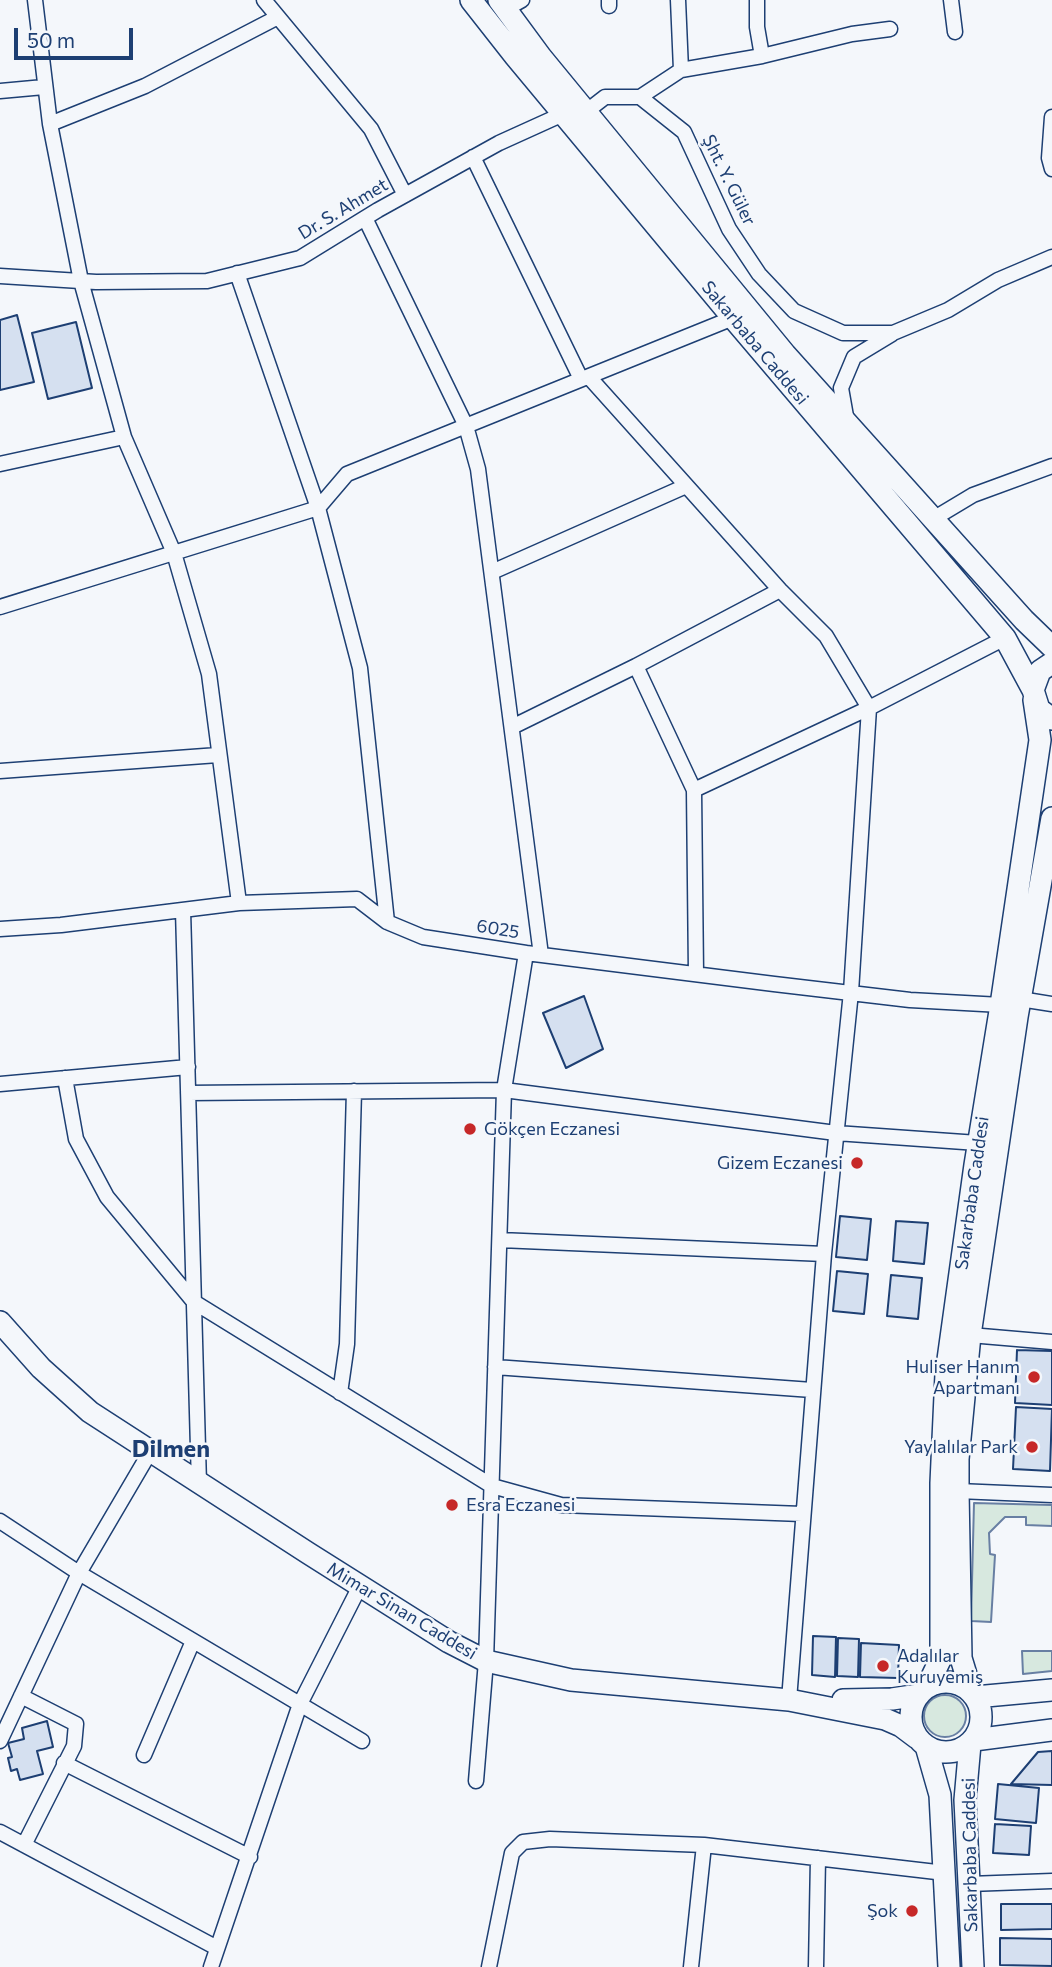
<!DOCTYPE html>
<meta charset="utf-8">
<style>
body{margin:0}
#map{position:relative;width:1052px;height:1967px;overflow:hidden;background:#f4f7fb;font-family:Commissioner,sans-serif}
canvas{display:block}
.scale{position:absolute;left:14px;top:28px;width:119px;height:32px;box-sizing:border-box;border:4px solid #1d3f73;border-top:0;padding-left:9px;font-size:21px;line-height:24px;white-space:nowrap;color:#1d3f73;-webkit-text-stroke:5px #f4f7fb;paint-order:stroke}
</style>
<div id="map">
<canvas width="1052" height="1967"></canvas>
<div class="scale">50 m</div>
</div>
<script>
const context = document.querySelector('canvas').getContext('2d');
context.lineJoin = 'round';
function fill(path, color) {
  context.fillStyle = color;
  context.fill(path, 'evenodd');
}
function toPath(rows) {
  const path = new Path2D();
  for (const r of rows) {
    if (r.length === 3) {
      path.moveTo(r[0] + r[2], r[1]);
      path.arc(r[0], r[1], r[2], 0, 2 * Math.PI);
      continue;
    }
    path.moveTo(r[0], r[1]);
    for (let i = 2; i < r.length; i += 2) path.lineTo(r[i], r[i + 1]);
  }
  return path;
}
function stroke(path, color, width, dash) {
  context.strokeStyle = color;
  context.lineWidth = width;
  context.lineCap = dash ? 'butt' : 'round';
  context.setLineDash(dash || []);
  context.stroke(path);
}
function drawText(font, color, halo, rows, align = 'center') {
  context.font = font + ' Commissioner,sans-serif';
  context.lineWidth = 5;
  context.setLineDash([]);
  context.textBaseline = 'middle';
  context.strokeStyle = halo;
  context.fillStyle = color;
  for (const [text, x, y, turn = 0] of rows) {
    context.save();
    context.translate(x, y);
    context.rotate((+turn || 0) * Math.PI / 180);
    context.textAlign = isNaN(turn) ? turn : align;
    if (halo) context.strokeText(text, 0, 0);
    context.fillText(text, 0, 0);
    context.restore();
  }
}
const green = toPath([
 [974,1503,1052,1505,1052,1526,1026,1525,1026,1517,1005,1517,989,1533,990,1554,995,1555,991,1622,971,1621,974,1503],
 [1022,1651,1052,1651,1052,1671,1023,1674,1022,1651],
 [945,1716,21]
]);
fill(green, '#d7e8df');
stroke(green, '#687fa3', 2);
const building = toPath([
 [17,315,34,382,0,390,0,320,17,315],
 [76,322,92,388,48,399,32,333,76,322],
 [584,996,603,1049,566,1068,543,1013,584,996],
 [840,1216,871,1219,867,1260,836,1257,840,1216],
 [896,1221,928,1223,924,1264,893,1261,896,1221],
 [837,1271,868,1274,864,1314,833,1311,837,1271],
 [891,1275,922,1278,918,1319,887,1316,891,1275],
 [1017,1350,1052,1351,1052,1405,1015,1403,1017,1350],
 [1016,1407,1052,1409,1050,1471,1013,1469,1016,1407],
 [813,1636,836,1637,835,1677,812,1675,813,1636],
 [838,1638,859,1639,858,1677,837,1676,838,1638],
 [861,1643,899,1645,898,1678,860,1677,861,1643],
 [47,1721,53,1747,37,1751,43,1774,20,1780,17,1769,11,1771,8,1758,12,1757,8,1743,24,1739,22,1728,47,1721],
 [1052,1751,1052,1785,1011,1784,1038,1752,1052,1751],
 [998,1784,1039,1788,1036,1823,995,1819,998,1784],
 [995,1824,1031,1826,1029,1855,993,1853,995,1824],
 [1001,1904,1052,1904,1052,1929,1001,1930,1001,1904],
 [1000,1938,1052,1939,1052,1966,1000,1965,1000,1938]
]);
fill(building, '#d5e0f0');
stroke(building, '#1d3f73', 2);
const street = toPath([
 [35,0,50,124,81,281,124,437,174,553,209,674,239,903],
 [264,0,371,129,405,195],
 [609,0,609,6],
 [678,0,681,70],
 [757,0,757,27,762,56],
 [951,0,955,32],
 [506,9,522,0],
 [0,91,44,87],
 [640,97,681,70,762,56,852,34,890,29],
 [587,111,605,97,640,97,684,132,729,229,759,274,794,311,843,333,893,333,948,310,998,280,1052,257],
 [1052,117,1049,158,1052,169],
 [50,124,145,86,278,17],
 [473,157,581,379],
 [365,218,466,426,478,469,541,955],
 [237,273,318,508,360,668,387,922],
 [0,276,96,282,207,281,300,258,378,210,499,143,563,114],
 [589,377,780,590,826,636,869,708,851,992,824,1254,789,1700],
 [847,422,841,388,854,357,892,334],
 [0,464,124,437],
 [933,519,973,495,1052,466],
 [492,572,686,486],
 [0,607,318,508,347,474,733,318],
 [636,666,694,790,696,974],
 [512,727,636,666,780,590],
 [0,771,218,755],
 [694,790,869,708,1005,638],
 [183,910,199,1484],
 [0,929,61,925,239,903,357,899,387,922,423,937,526,953,774,984,910,1000,1001,1005],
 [1020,999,1052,1004],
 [65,1078,76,1139,107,1197,194,1302,492,1486,561,1505,802,1514],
 [0,1084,188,1067],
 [188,1093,504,1090,836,1133,978,1143],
 [500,1240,824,1254],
 [970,1335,1052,1342],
 [495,1367,812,1390],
 [340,1393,347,1344,354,1091],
 [958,1491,1052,1495],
 [0,1521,79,1573,362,1741],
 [21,1696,76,1724,74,1746,24,1845],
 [0,1741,79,1573,150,1452],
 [144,1755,193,1641],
 [64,1763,250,1857],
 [476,1781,486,1661,504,1090,526,953],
 [0,1832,217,1948],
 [969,1884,1052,1881],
 [211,1967,300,1704,360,1586],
 [489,1967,512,1853,523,1842,550,1839,704,1845,945,1873],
 [691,1967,704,1845],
 [816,1967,818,1858]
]);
const secondary = toPath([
 [471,0,515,56,733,318,1005,638,1033,690],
 [499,0,541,57,785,354,1024,620,1052,647],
 [1052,663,1040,671,1033,690,1039,709,1052,719],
 [0,1322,41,1368,90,1412,308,1553,449,1642,486,1661,571,1680,789,1700,885,1719,901,1726,917,1738],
 [946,1717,35],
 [927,1687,941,1658,941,1483,946,1374,975,1165,1001,1005,1040,740,1034,700],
 [971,1691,961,1658,958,1491,958,1459,970,1335,1017,1017,1052,818],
 [975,1697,1052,1690],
 [843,1700,892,1699,919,1695],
 [974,1740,1052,1730],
 [970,1744,965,1800,973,1967],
 [926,1746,940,1795,949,1967]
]);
stroke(street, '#1d3f73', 17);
stroke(secondary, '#1d3f73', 24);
stroke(street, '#f4f7fb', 14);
stroke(secondary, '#f4f7fb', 21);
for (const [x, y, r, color] of [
 [470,1129,7,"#c62828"],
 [857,1163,7,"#c62828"],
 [1034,1377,7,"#c62828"],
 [1032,1447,7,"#c62828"],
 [452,1505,7,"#c62828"],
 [883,1666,7,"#c62828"],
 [912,1911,7,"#c62828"]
]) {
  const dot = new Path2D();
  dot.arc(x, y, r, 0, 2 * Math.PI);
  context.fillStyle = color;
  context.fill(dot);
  stroke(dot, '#f4f7fb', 2.5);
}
drawText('18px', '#1d3f73', '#f4f7fb', [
 ["Şht. Y. Güler",729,180,64],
 ["Dr. S. Ahmet",343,209,-31],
 ["Sakarbaba Caddesi",755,343,50],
 ["6025",498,929,9],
 ["Sakarbaba Caddesi",972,1193,-82],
 ["Mimar Sinan Caddesi",402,1611,31],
 ["Sakarbaba Caddesi",970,1855,-91]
]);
drawText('18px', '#1d3f73', '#f4f7fb', [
 ["Gökçen Eczanesi",484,1129,"left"],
 ["Gizem Eczanesi",843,1163],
 ["Huliser Hanım",1020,1367],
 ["Apartmanı",1020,1388],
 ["Yaylalılar Park",1018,1447],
 ["Esra Eczanesi",466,1505,"left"],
 ["Adalılar",897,1656,"left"],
 ["Kuruyemiş",897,1677,"left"],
 ["Şok",898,1911]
], 'right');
drawText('bold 24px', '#1d3f73', '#f4f7fb', [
 ["Dilmen",171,1449]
]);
</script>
